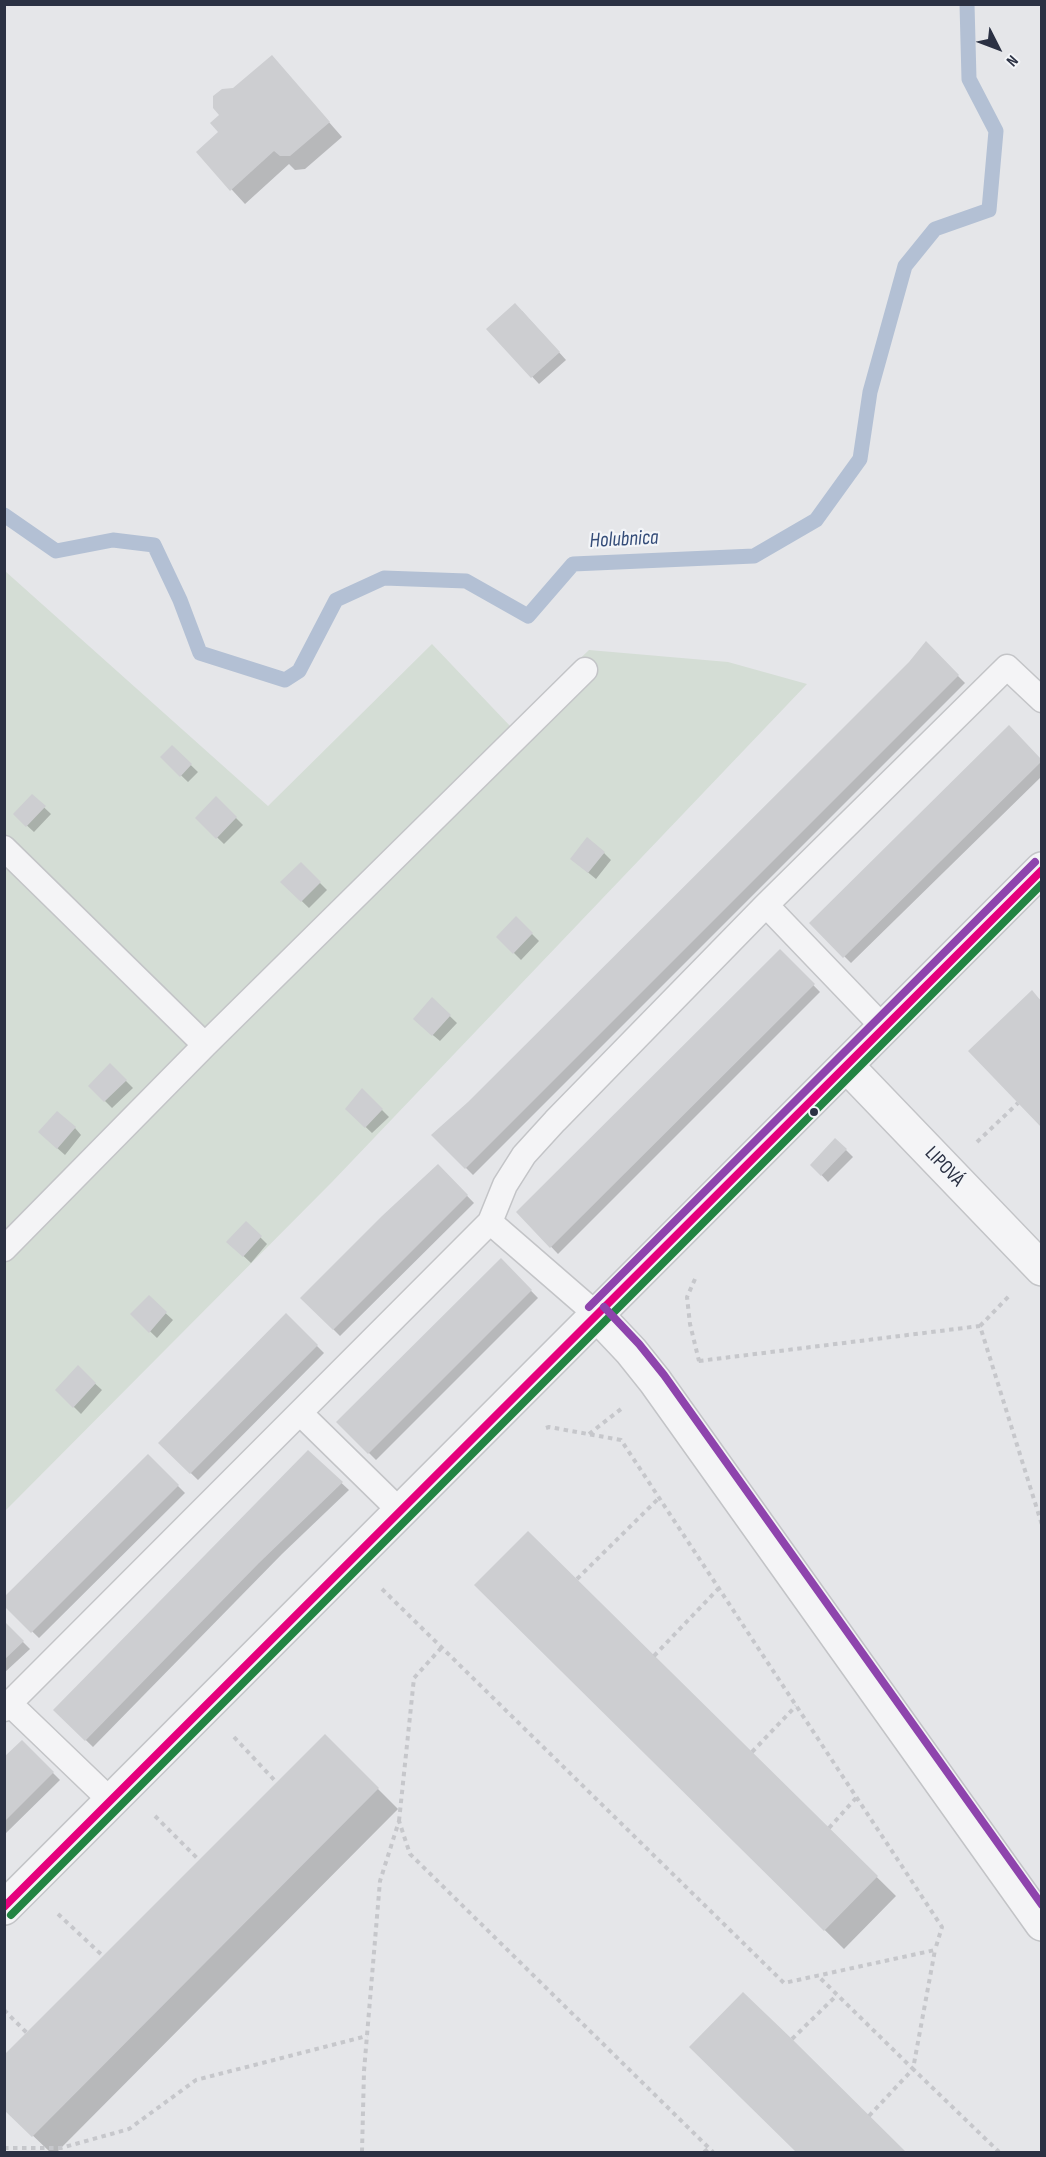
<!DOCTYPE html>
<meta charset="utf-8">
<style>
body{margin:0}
#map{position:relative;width:1046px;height:2157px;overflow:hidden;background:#e5e6e9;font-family:"Sofia Sans Condensed",sans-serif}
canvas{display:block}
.frame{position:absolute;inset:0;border:6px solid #2b3143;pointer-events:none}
.north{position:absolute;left:968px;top:18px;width:60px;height:60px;-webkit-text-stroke:4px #f3f5f8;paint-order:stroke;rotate:132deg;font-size:16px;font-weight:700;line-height:24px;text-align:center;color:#2b3143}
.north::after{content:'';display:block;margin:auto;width:21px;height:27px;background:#2b3143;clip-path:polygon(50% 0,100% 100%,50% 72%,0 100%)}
</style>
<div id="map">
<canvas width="1046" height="2157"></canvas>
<div class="frame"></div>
<div class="north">N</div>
</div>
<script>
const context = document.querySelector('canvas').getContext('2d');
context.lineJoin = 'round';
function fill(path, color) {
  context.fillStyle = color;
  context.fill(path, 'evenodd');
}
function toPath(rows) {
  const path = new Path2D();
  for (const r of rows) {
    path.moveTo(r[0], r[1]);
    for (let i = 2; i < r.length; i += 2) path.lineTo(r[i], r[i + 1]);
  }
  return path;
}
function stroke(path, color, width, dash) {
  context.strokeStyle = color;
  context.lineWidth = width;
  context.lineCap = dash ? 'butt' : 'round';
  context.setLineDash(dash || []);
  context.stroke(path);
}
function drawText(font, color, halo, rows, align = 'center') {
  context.font = font + ' "Sofia Sans Condensed",sans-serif';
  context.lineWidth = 4.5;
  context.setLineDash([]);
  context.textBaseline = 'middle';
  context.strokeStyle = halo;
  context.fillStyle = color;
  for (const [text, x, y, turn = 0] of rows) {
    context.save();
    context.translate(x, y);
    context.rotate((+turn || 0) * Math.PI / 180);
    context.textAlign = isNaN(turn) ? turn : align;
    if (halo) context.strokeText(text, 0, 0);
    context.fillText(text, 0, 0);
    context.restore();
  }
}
fill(toPath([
 [5,571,268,806,432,644,510,726,589,650,728,662,807,684,332,1182,5,1511]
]), '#d4ddd5');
fill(toPath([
 [272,57,342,137,305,169,295,170,289,164,245,204,198,153,220,132,222,115,233,89],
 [522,311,566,360,539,384,488,329],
 [926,644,965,683,473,1175,433,1135,469,1102,910,663],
 [1009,728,1042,761,1042,776,851,963,811,923],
 [172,747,198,772,188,782,162,757],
 [32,796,51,814,34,832,22,821],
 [216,798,243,825,224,844,197,818],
 [604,853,611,860,596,879,579,865],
 [301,864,327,890,309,908,282,882],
 [516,918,539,941,521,960,498,937],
 [780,951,820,992,558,1254,518,1212],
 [1032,992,1042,1002,1042,1125,970,1051],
 [432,999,457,1023,440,1041,422,1026],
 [110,1065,133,1088,112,1108,90,1086],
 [362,1090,389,1117,372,1133,347,1109],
 [75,1128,81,1135,65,1155,47,1139],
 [836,1140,853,1157,828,1182,812,1165],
 [438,1166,474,1203,340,1336,302,1298],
 [246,1223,267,1244,251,1263,235,1248],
 [501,1260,538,1298,376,1460,338,1422],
 [149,1298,173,1320,157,1338,132,1314],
 [286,1315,324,1353,198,1480,160,1443],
 [78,1368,102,1390,81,1414,57,1390],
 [308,1452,349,1490,282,1554,93,1747,55,1710],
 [148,1456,185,1493,39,1638,4,1604],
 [528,1533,896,1896,844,1949,476,1585],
 [4,1623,30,1649,4,1673],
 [325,1736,398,1809,57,2152,50,2152,4,2108],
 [22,1742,60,1780,4,1835,4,1760],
 [743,1994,904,2152,798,2152,692,2047]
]), '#0003');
stroke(toPath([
 [4,515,56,551,113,540,154,545,180,600,200,653,285,680,299,671,336,600,384,578,466,581,528,616,573,564,754,556,816,520,860,459,870,392,905,266,935,229,989,210,996,131,969,79,967,4]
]), '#b3c0d4', 15);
fill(toPath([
 [272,55,330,122,290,156,280,156,274,151,230,191,196,152,218,132,210,123,219,115,213,108,213,96,222,89,233,88],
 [515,303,560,352,531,378,486,329],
 [926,641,959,675,465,1169,431,1135,468,1102,840,731,909,662],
 [1009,725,1041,759,1041,762,843,958,809,923],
 [172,745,192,764,180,777,160,757],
 [32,794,46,806,26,827,13,814],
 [216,796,237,817,216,839,195,818],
 [587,837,605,852,588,873,570,859],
 [301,862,321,882,301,902,280,882],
 [516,916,533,933,513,954,496,937],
 [780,949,815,984,550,1248,516,1212],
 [1032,990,1041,1001,1041,1127,968,1051],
 [432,997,451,1015,432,1036,413,1019],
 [110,1063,127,1080,104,1102,88,1086],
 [362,1088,383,1109,365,1128,345,1109],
 [57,1111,76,1127,57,1149,38,1132],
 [835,1138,847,1149,821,1176,810,1165],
 [438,1164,468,1195,333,1330,300,1298,382,1216],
 [246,1221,262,1236,243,1257,226,1242],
 [501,1258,532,1290,368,1454,336,1422],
 [149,1295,167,1312,149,1333,130,1314],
 [286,1313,318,1345,190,1474,158,1443],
 [78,1365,96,1383,73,1408,55,1390],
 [308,1450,343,1482,259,1563,85,1741,53,1710],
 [148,1454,179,1485,31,1633,4,1606,4,1597],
 [528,1531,878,1876,824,1931,474,1585],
 [4,1621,24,1641,4,1660],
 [325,1734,379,1788,32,2137,4,2110,4,2055],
 [22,1740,54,1772,4,1822,4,1757],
 [743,1992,792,2039,906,2152,796,2152,689,2047]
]), '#cdced1');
const lane = toPath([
 [4,848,205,1045],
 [766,905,883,1027],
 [4,1249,205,1045,585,670],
 [596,1314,490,1222,505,1185,524,1155,555,1121,766,905,1007,667,1042,700],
 [300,1413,400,1511],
 [10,1704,111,1801],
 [4,1709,490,1222]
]);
const street = toPath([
 [846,1065,1042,1269],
 [596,1314,631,1351,655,1381,1042,1924],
 [4,1908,1042,869]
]);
stroke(lane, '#c3c4c7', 27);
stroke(street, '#c3c4c7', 36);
stroke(toPath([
 [977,1142,1018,1103],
 [695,1279,687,1297,690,1324,699,1361,695,1362],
 [980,1326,1009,1296],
 [699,1361,980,1326,1042,1525],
 [546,1428,549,1427,621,1440,942,1927,935,1950],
 [589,1434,621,1409],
 [577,1579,659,1498],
 [382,1589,784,1983,935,1950,913,2069,817,1975],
 [654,1656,718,1589],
 [234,1737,277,1783],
 [752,1752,796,1706],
 [155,1816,199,1860],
 [399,1821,414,1678,442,1647],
 [829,1828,856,1798],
 [58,1914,103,1956],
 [4,2010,27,2033],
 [792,2039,837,1995],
 [869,2116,913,2069,999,2152],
 [4,2148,61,2148,129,2129,196,2080,367,2036],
 [362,2152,364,2071,380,1881,399,1821,410,1854,713,2152],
 [704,2152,709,2148]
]), '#c6c7cb', 4, [4.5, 4.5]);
stroke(lane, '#f4f4f6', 24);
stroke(street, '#f4f4f6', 33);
stroke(toPath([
 [4,1907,1042,870]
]), '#e5007d', 8);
stroke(toPath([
 [11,1915,1042,884]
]), '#238443', 8);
stroke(toPath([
 [589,1307,1035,862],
 [604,1307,639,1344,664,1375,1042,1905]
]), '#8e44ad', 8);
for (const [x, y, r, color] of [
 [814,1112,5,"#2b3143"]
]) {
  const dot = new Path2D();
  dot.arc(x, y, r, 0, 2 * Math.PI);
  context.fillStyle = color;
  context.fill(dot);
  stroke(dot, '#f3f5f8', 2);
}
drawText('20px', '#2b3143', '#f3f5f8', [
 ["LIPOVÁ",944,1167,46]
]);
drawText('italic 21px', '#344c78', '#f3f5f8', [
 ["Holubnica",624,540,-3]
]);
</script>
